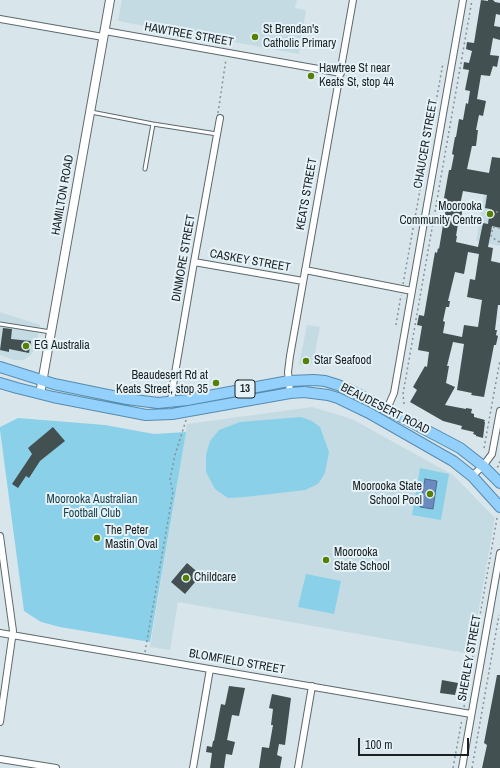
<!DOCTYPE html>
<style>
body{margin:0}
#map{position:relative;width:500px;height:768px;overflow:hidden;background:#d8e6eb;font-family:"Archivo Narrow",sans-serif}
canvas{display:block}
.scale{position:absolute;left:358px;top:738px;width:111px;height:18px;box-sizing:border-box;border:2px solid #1b2022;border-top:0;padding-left:5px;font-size:12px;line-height:14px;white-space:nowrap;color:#1b2022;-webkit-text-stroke:3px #e5f3f9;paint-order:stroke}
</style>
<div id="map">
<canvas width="500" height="768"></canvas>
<div class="scale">100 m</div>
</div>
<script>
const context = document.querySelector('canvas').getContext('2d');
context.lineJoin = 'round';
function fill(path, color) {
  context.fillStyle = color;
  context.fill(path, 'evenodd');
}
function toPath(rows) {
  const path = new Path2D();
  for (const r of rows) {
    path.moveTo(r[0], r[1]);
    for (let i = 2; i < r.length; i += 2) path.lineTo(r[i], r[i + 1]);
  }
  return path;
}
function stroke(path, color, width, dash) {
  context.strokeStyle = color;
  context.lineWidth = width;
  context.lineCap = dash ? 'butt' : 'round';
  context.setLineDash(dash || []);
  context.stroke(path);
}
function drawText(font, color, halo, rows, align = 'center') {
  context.font = font + ' "Archivo Narrow",sans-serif';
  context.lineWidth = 4;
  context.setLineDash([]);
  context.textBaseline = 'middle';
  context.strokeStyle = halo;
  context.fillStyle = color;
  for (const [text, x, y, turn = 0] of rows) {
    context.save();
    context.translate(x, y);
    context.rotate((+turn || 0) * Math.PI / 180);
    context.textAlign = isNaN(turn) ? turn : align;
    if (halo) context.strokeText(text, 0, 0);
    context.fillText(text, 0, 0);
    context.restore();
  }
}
fill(toPath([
 [122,0,297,0,295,8,306,10,299,54,118,21],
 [486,184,500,187,500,246,476,241],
 [0,312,40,325,35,349,31,355,23,360,14,360,0,355],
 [307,325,320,327,313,363,299,365],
 [312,407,352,419,453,475,495,518,471,654,178,602,170,650,150,647,187,424]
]), '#c5dbe3');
fill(toPath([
 [301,417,312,421,320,427,329,452,325,473,318,484,305,490,245,497,228,498,215,489,206,472,206,455,210,441,219,430,240,422],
 [18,418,105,425,154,434,186,432,150,642,60,627,41,622,24,611,0,430,0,427],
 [420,468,449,474,441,520,412,515],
 [306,574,341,581,334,614,298,607]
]), '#89d0e8');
const water = toPath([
 [425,479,437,481,433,509,420,507,425,479]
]);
fill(water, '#6a8bbf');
stroke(water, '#526b90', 1);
fill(toPath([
 [481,0,488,1,488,0,493,0,495,2,500,3,500,15,496,14,494,26,500,27,500,40,493,38,490,55,499,56,497,67,493,66,490,76,481,75,477,99,486,101,483,116,479,115,476,130,478,130,476,146,472,146,467,169,489,173,492,157,500,158,500,228,492,226,488,247,493,248,491,261,500,263,500,305,498,305,495,330,497,330,496,335,498,336,496,345,494,345,484,397,471,395,472,393,457,390,464,344,453,342,447,366,449,366,446,383,455,387,445,405,466,409,466,408,472,409,471,413,474,414,474,417,485,420,484,422,485,422,483,438,476,436,476,435,473,434,474,432,461,429,462,426,443,421,410,402,417,390,413,387,425,366,427,367,429,352,418,350,422,326,417,325,419,315,424,316,435,252,437,253,438,248,439,249,447,201,447,199,444,198,449,170,451,170,454,155,452,154,455,137,456,137,459,119,463,120,466,103,468,104,470,91,465,90,469,70,463,69,464,62,469,63,472,51,466,49,467,42,474,43],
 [463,191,487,195,485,208,490,209,488,224,483,223,478,247,456,242,457,236,456,236,459,218,461,219,463,206,460,205],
 [468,252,479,254,475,280,470,279,467,297,482,300,478,327,464,325,462,337,443,333,445,322,443,321,446,307,449,307,450,301,448,301,455,272,464,274],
 [3,328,12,329,11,339,31,341,29,353,9,349,9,352,0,350],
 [53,427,65,441,40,461,29,478,26,476,18,488,12,484,32,454,28,448],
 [187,563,201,575,185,594,171,582],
 [497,675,500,675,500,768,482,768,487,745,484,743],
 [442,680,458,683,455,695,440,693],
 [229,686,245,688,239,716,232,715,227,740,235,742,232,755,226,754,224,768,210,768,212,753,206,752,207,746,212,747,213,741,214,741,221,704,225,705],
 [272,694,291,698,285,745,279,744,277,755,282,757,280,768,259,768,262,747,269,748,273,725,271,725,273,709,269,708]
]), '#435051');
const service = toPath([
 [91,112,153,124,217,134],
 [145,169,153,124],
 [0,324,51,332]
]);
const minor = toPath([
 [0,19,103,37],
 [105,31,341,73],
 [194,262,303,281],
 [305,270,412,291],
 [290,393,288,372,290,356,353,0],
 [171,402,173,385,194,262,220,118],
 [387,409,394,393,463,0],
 [472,476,483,466,492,454,500,411],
 [0,536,13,631,0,722],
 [0,633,471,714],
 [0,759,56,768],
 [193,768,210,669],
 [298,768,312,686],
 [462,768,500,553]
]);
const tertiary = toPath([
 [40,394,110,0]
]);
const trunk = toPath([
 [0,367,54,384,127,399,158,403,187,400,289,381,314,380,325,381,338,385,352,391,460,448,483,466,500,483],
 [0,383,17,388,53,397,146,415,172,414,290,393,304,392,328,395,338,398,369,413,453,461,472,476,500,507]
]);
stroke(service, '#5c696d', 5);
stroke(minor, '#5c696d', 8);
stroke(tertiary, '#5c696d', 10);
stroke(trunk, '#578bae', 12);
stroke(toPath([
 [218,113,226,59],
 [496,212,500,212],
 [500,228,493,227,491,236,497,241,500,242],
 [403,284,443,63],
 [396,325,401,295],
 [404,404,403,394,472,0],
 [484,448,500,360],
 [497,467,499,466,500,460],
 [145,652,173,492,170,479,175,455,186,420],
 [464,707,497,518],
 [453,768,462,719],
 [472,768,499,615]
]), '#879195', 1.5, [2, 3]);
stroke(service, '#fff', 3);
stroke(minor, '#fff', 6);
stroke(tertiary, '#fff', 8);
stroke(trunk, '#93d0fb', 10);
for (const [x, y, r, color] of [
 [255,37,4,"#568003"],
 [311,76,4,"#568003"],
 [490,214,4,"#568003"],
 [26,346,4,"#568003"],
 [306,361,4,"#568003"],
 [216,383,4,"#568003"],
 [430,494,4,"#568003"],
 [97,538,4,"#568003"],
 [326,560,4,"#568003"],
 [186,578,4,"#568003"]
]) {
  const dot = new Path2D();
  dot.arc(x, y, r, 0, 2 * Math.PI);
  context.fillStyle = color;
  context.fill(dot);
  stroke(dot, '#e5f3f9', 1.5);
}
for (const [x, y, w] of [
 [245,389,20]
]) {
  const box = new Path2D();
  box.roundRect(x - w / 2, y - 9, w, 18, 3);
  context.fillStyle = '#e5f3f9';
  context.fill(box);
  stroke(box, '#1b2022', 1);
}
drawText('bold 11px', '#1b2022', null, [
 ["13",245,389]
]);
drawText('12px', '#1b2022', '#e5f3f9', [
 ["St Brendan's",263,30],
 ["Catholic Primary",263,44],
 ["Hawtree St near",319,69],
 ["Keats St, stop 44",319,83],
 ["Moorooka",482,207,"right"],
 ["Community Centre",482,221,"right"],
 ["EG Australia",34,346],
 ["Star Seafood",314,361],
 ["Beaudesert Rd at",208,376,"right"],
 ["Keats Street, stop 35",208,390,"right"],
 ["Moorooka State",422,487,"right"],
 ["School Pool",422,501,"right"],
 ["The Peter",105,531],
 ["Mastin Oval",105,545],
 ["Moorooka",334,553],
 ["State School",334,567],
 ["Childcare",194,578]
], 'left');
drawText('12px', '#1b2022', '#e5f3f9', [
 ["HAWTREE STREET",189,35,10],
 ["CHAUCER STREET",426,144,-80],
 ["KEATS STREET",307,194,-80],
 ["HAMILTON ROAD",63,195,-80],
 ["DINMORE STREET",184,258,-80],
 ["CASKEY STREET",250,261,10],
 ["BEAUDESERT ROAD",385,409,27],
 ["SHERLEY STREET",470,658,-80],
 ["BLOMFIELD STREET",237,662,10]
]);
drawText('12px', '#1a3f4a', '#e5f3f9', [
 ["Moorooka Australian",92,500],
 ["Football Club",92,514]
]);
</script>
